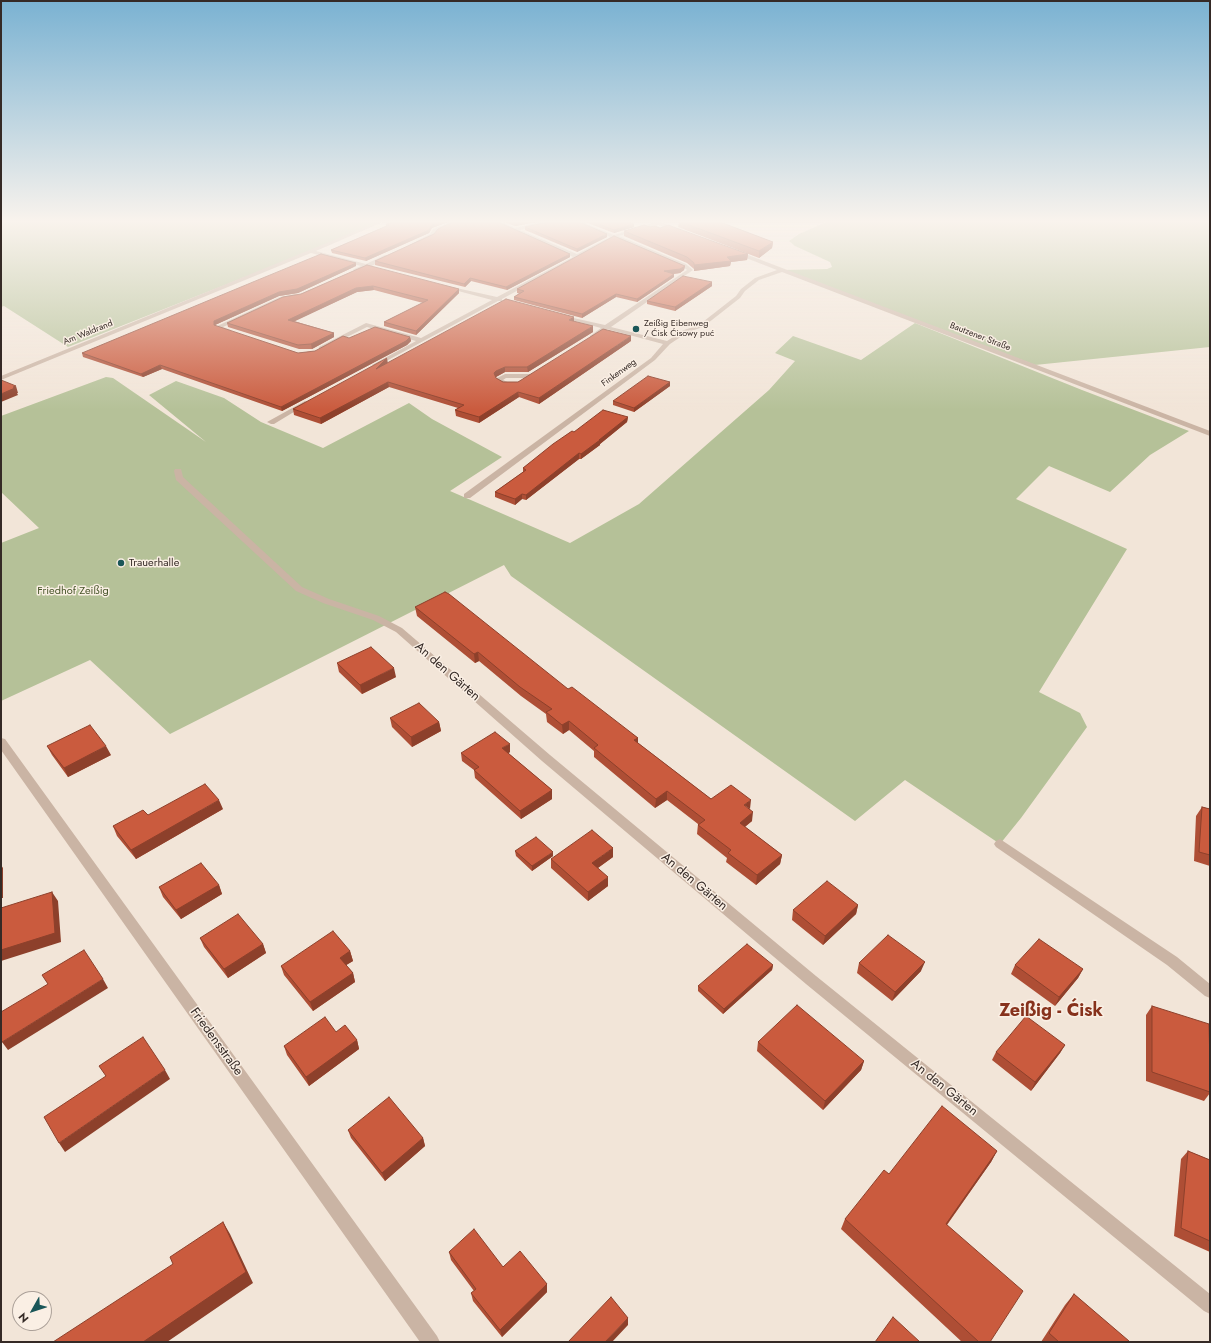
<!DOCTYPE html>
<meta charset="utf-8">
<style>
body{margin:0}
#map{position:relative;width:1211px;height:1343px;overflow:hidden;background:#f2e5d8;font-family:Jost,sans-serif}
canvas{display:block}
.frame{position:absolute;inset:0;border:2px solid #352a26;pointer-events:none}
.north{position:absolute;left:12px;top:1291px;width:40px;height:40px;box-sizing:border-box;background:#faefe4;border:1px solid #aba098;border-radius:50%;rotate:231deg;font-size:11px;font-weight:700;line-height:16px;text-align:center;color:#352a26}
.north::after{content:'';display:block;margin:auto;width:14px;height:18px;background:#1a5658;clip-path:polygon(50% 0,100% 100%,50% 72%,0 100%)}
</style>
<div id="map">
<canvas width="1211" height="1343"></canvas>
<div class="frame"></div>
<div class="north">N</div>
</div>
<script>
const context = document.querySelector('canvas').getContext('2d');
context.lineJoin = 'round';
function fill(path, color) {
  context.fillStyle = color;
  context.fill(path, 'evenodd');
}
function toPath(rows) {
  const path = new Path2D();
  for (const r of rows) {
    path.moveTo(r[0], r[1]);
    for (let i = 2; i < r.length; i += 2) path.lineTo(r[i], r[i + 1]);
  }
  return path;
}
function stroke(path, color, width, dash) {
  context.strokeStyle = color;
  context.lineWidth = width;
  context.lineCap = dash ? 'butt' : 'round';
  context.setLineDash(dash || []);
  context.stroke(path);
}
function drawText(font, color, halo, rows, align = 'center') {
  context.font = font + ' Jost,sans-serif';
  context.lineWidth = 3;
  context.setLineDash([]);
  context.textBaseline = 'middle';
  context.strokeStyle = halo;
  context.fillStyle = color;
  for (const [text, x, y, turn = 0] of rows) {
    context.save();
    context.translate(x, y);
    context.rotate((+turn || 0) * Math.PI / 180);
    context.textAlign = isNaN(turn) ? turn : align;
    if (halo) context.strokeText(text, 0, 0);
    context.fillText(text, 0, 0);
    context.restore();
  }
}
fill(toPath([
 [1,222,381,222,311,251,68,347,4,306,1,307],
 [826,222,1210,222,1210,347,1035,365,784,270,827,269,832,267,830,262,795,246,789,241,799,234],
 [915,323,1082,390,1189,431,1150,455,1110,492,1049,466,1016,499,1127,549,1039,692,1080,713,1087,727,1021,818,1000,844,905,780,855,821,511,576,504,565,170,734,90,660,1,701,1,543,39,528,1,492,1,416,106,377,113,378,206,442,149,395,176,381,224,398,261,422,323,448,409,403,432,419,502,457,450,491,570,543,639,504,769,390,795,361,775,353,793,336,861,360]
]), '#b5c198');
fill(toPath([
 [378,222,383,222,316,251,366,264,385,255,390,256,370,267,356,272,353,270,354,269,361,266,311,253,1,380,1,376,378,222],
 [451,222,456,222,437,231,434,236,414,246,409,245,430,234,433,229,451,222],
 [496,222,501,222,515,228,542,222,549,222,549,223,520,230,577,254,610,237,577,222,582,222,614,235,653,223,653,222,661,222,679,229,680,230,677,232,658,225,619,236,686,264,693,270,611,327,667,341,684,330,699,325,736,296,741,289,755,278,777,270,733,253,733,251,735,250,1210,431,1210,436,782,272,759,280,745,291,740,298,703,327,688,332,670,344,655,360,470,498,464,498,464,494,651,358,663,344,607,329,594,338,590,338,590,336,601,328,560,317,560,315,605,325,687,270,682,266,614,238,502,299,502,301,498,301,377,366,372,365,416,341,367,327,323,349,319,349,319,347,366,323,421,338,492,300,443,287,443,285,497,297,573,257,496,222],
 [295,294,297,295,297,297,283,300,223,327,231,330,231,332,227,332,215,327,280,297,295,294],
 [505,374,530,374,533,376,530,378,506,378,503,380,512,384,513,385,510,387,497,382,497,378,505,374],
 [305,401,307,402,307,404,274,424,271,424,267,422,305,401],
 [175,469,181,469,183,477,302,587,329,599,379,616,402,628,550,755,816,976,1210,1294,1210,1314,1204,1311,806,984,542,761,396,632,373,620,323,603,296,591,176,480,174,471,175,469],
 [1,738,5,739,437,1336,440,1342,420,1342,1,750,1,738],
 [1000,839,1177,957,1210,984,1210,998,1205,996,1167,965,996,847,994,844,996,841,1000,839]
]), '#cab4a4');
fill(toPath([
 [393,222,448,222,432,228,429,233,366,261,332,253,331,250,386,226,386,224],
 [504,222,537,222,515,226],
 [585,222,628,222,634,227,614,233],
 [679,222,720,222,773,242,772,248,759,258,678,227],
 [525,227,607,237,577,252,525,230],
 [650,227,660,228,748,254,747,260,731,262,730,266,694,271,694,269,687,263,624,236,624,231],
 [434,234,570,257,507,290,471,281,465,287,375,265,375,261],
 [367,265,459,293,416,335,384,326,384,322,423,303,374,290,357,292,294,321,334,333,334,337,312,349,299,349,228,327,227,323,301,294],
 [356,266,298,293,279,296,215,325,215,326,298,353,315,351,349,338,410,337,411,341,407,345,282,411,162,369,143,377,83,357,82,353],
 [685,266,684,270,680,273,674,274,674,277,637,302,616,297,582,318,514,300,514,297,519,293,517,293,517,289],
 [712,282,712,286,675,311,647,304,647,301],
 [574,322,593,332,528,372,505,372,496,377,496,378,503,382,518,382,631,341,539,404,519,397,479,423,456,416,455,410,458,408,389,387,321,424,294,415,293,409,388,363],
 [670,382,670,386,634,412,613,405,613,401],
 [628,417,627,422,600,444,600,445,581,459,579,459,526,500,522,499,515,505,495,497,495,492,523,472,523,468,574,432],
 [415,607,568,689,638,738,638,743,711,799,750,809,752,821,745,827,782,855,780,864,756,885,726,862,727,858,697,834,698,824,667,800,655,808,594,757,594,751,569,730,563,734,547,722,546,714,521,696,479,661,475,663,417,616],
 [337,663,396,677,362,694,339,672],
 [390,718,439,722,441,731,412,747,392,727],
 [47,746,111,755,68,777,52,755],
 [510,752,508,753,552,790,552,799,521,819,475,778,474,770,462,761,461,753],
 [1202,807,1210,809,1210,866,1194,861,1196,816],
 [223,809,136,859,117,836,113,826,148,815],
 [515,851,553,856,532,871,516,856],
 [613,857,598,868,608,886,588,901,551,868,551,859],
 [219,885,222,894,181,919,163,897,159,887],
 [858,905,856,914,823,945,792,920,793,910],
 [200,938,263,944,266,953,228,978,204,947],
 [350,951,353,961,346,965,353,973,355,982,313,1011,284,975,281,966],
 [859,963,921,971,892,1001,857,973],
 [773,965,772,970,723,1014,698,991,698,986],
 [1015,965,1083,969,1078,978,1055,1006,1011,974],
 [1152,1006,1210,1065,1210,1093,1204,1101,1146,1081,1146,1015],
 [336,1032,357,1040,359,1049,309,1086,287,1055,284,1046],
 [758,1042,864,1061,861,1070,823,1110,757,1051],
 [1065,1045,1060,1053,1031,1091,992,1060,996,1052],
 [348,1130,423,1138,425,1146,385,1181,351,1138],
 [997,1151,991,1162,947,1225,990,1342,962,1342,841,1229,845,1219,889,1174],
 [1188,1151,1210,1160,1210,1252,1174,1236,1181,1159],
 [449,1252,547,1292,502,1337,473,1301,471,1293,474,1291,451,1260],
 [1074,1294,1129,1342,1041,1342,1065,1305]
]), '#ae4e35');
fill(toPath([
 [439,222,448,222,432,228,429,233,366,261,365,258,432,224],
 [522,222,537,222,515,226,515,223],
 [634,224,634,227,614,233,614,230],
 [607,234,607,237,577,252,577,249],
 [773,242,772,248,759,258,759,251],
 [570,254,570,257,507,290,506,287],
 [748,254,747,260,731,262,730,266,694,271,694,265,727,257],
 [356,263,356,266,298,293,279,296,215,325,215,329,214,325,214,321,279,292],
 [685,266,684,270,680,273,664,275,664,271],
 [674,274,674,277,637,302,637,299],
 [470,278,471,281,465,287,464,284],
 [712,282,712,286,675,311,675,307],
 [373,286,374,290,357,292,289,324,288,320,356,288],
 [459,289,459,293,416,335,416,331],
 [616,294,616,297,582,318,582,314],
 [574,317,574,322,569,320],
 [593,326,593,332,528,372,527,367],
 [334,333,334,337,312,349,311,344],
 [631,336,631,341,539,404,539,398],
 [410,337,411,341,407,345,282,411,281,407],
 [387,358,388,364,376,369],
 [160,365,162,369,143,377,141,374],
 [505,367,505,372,496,377,495,379,494,373,496,371],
 [388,382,389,387,321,424,320,418],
 [670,382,670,386,634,412,634,408],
 [16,386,18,393,17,393,18,395,1,402,1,394],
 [518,392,519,397,479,423,479,417],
 [628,417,627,422,600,444,600,445,581,459,581,454],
 [579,453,579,459,526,500,526,495],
 [522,494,522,499,515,505,515,499],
 [478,652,479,661,475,663,474,654],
 [394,668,396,677,362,694,360,685],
 [569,721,569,730,563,734,562,725],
 [439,722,441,731,412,747,411,737],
 [638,738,638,747,634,740],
 [510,744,510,752,503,757,502,748],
 [106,746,111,755,68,777,64,768],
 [552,790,552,799,521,819,520,811],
 [667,791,667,800,655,808,656,799],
 [219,800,223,809,136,859,131,850],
 [751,800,750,809,744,805],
 [753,812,752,821,738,832,740,823],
 [613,848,613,857,592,872,592,863],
 [553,852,553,856,532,871,532,866],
 [782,855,780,864,756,885,757,875],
 [1,865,3,868,3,898,1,898],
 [608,877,608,886,588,901,588,892],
 [219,885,222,894,181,919,176,910],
 [52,892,58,901,61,942,1,961,1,950],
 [858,905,856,914,823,945,825,936],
 [263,944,266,953,228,978,224,969],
 [350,951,353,961,343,967,340,958],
 [925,962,921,971,892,1001,895,992],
 [773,965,772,970,723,1014,724,1009],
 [1083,969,1078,978,1055,1006,1059,997],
 [353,973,355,982,313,1011,310,1002],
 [103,979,108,988,8,1050,2,1042],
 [357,1040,359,1049,309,1086,306,1077],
 [1065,1045,1060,1053,1031,1091,1035,1082],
 [864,1061,861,1070,823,1110,825,1101],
 [165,1070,170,1079,65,1152,59,1143],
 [423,1138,425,1146,385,1181,382,1173],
 [997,1151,991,1162,940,1234,946,1224],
 [223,1222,230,1234,253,1283,167,1342,143,1342],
 [547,1284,547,1292,502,1337,500,1330],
 [628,1318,628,1325,612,1342,605,1342]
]), '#8d402b');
const building = toPath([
 [393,222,439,222,432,224,429,230,365,258,331,250,389,225,386,224,393,222],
 [453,222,498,222,570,254,506,287,470,278,464,284,375,261,434,234,438,229,453,222],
 [511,222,522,222,515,223,511,222],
 [548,222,579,222,607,234,577,249,525,227,548,222],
 [593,222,628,222,634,224,614,230,593,222],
 [681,222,720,222,773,242,759,251,681,222],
 [644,225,650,227,655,226,660,228,668,225,748,254,727,257,731,261,694,265,694,263,687,257,624,231,644,225],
 [614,236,685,266,680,269,664,271,674,274,637,299,616,294,582,314,514,297,524,291,517,289,614,236],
 [321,254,356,263,297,289,279,292,214,321,214,325,298,353,315,351,343,336,349,338,375,327,410,337,406,341,281,407,160,365,141,374,82,353,253,282,321,254],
 [367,265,459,289,416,331,384,322,428,300,373,286,356,288,288,320,334,333,311,344,298,345,227,323,283,297,301,294,367,265],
 [683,276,712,282,675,307,647,301,683,276],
 [506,299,574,317,569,320,593,326,527,367,505,367,496,371,494,373,496,378,503,382,518,382,603,329,631,336,539,398,518,392,479,417,455,410,464,405,388,382,320,418,293,409,387,358,376,369,506,299],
 [648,376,670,382,634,408,613,401,648,376],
 [1,380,16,386,13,387,15,388,1,394,1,380],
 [603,410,628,417,599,440,600,440,581,454,579,453,526,495,522,494,515,499,495,492,526,470,523,468,553,444,572,431,574,432,603,410],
 [445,592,449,594,568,689,572,687,638,738,634,740,711,799,731,785,751,800,744,805,753,812,740,823,782,855,757,875,728,853,731,850,698,825,705,820,667,791,656,799,594,748,598,745,569,721,562,725,546,712,552,709,520,687,478,652,474,654,415,607,445,592],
 [371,647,394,668,360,685,337,663,371,647],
 [419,703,439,722,411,737,390,718,419,703],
 [90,725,106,746,64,768,47,746,90,725],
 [495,732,510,744,502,748,552,790,520,811,474,770,479,767,461,753,495,732],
 [205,784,219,800,131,850,113,826,143,810,148,815,205,784],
 [1202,807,1210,809,1210,855,1199,852,1202,807],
 [592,830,613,848,592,863,608,877,588,892,551,859,592,830],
 [536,837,553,852,532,866,515,851,536,837],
 [201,863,219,885,176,910,159,887,201,863],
 [827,881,858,905,825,936,793,910,827,881],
 [52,892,55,933,1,950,1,908,52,892],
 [238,914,263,944,224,969,200,938,238,914],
 [333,931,350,951,340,958,353,973,310,1002,281,966,333,931],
 [888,935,925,962,895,992,859,963,888,935],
 [1039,939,1083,969,1059,997,1015,965,1039,939],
 [747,944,773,965,724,1009,698,986,747,944],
 [84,950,103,979,2,1042,1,1040,1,1012,48,984,42,975,84,950],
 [797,1005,864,1061,825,1101,758,1042,797,1005],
 [1152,1006,1209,1024,1210,1065,1210,1092,1152,1072,1152,1006],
 [1026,1016,1065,1045,1035,1082,996,1052,1026,1016],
 [325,1017,336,1032,345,1025,357,1040,306,1077,284,1046,325,1017],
 [143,1037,165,1070,59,1143,44,1117,106,1076,99,1066,143,1037],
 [389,1097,423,1138,382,1173,348,1130,389,1097],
 [942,1106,997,1151,946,1224,1023,1291,990,1342,979,1342,845,1219,884,1170,889,1174,942,1106],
 [1188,1151,1210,1160,1210,1241,1181,1228,1188,1151],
 [223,1222,246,1272,143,1342,53,1342,173,1264,170,1257,223,1222],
 [474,1229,503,1267,520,1251,547,1284,500,1330,471,1293,476,1289,449,1252,474,1229],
 [1074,1294,1129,1341,1129,1342,1059,1342,1049,1333,1074,1294],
 [611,1297,628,1318,605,1342,568,1342,611,1297],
 [893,1317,920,1342,875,1342,893,1317]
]);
fill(building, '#ca5b3e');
stroke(building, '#8d402b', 1);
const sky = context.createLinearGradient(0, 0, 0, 410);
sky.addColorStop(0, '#7ab2d2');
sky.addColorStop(0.54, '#f9f3ed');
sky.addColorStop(1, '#f9f3ed00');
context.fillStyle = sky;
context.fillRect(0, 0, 1211, 410);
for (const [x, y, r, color] of [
 [636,329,4,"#1a5658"],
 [121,563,4,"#1a5658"]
]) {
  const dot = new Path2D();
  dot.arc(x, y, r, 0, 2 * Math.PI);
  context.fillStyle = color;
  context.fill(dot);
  stroke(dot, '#faefe4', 1.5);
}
drawText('9px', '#352a26', '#faefe4', [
 ["Zeißig Eibenweg",644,324],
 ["/ Ćisk Ćisowy puć",644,334]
], 'left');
drawText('9px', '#352a26', '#faefe4', [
 ["Am Waldrand",88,333,-22],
 ["Bautzener Straße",980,337,21],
 ["Finkenweg",619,373,-36]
]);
drawText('11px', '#352a26', '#faefe4', [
 ["Trauerhalle",129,563]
], 'left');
drawText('11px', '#465429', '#faefe4', [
 ["Friedhof Zeißig",73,591]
]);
drawText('13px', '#352a26', '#faefe4', [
 ["An den Gärten",447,672,41],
 ["An den Gärten",694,882,40],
 ["Friedensstraße",216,1042,54],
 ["An den Gärten",944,1088,39]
]);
drawText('bold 18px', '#87321c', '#faefe4', [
 ["Zeißig - Ćisk",1051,1012]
]);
</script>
